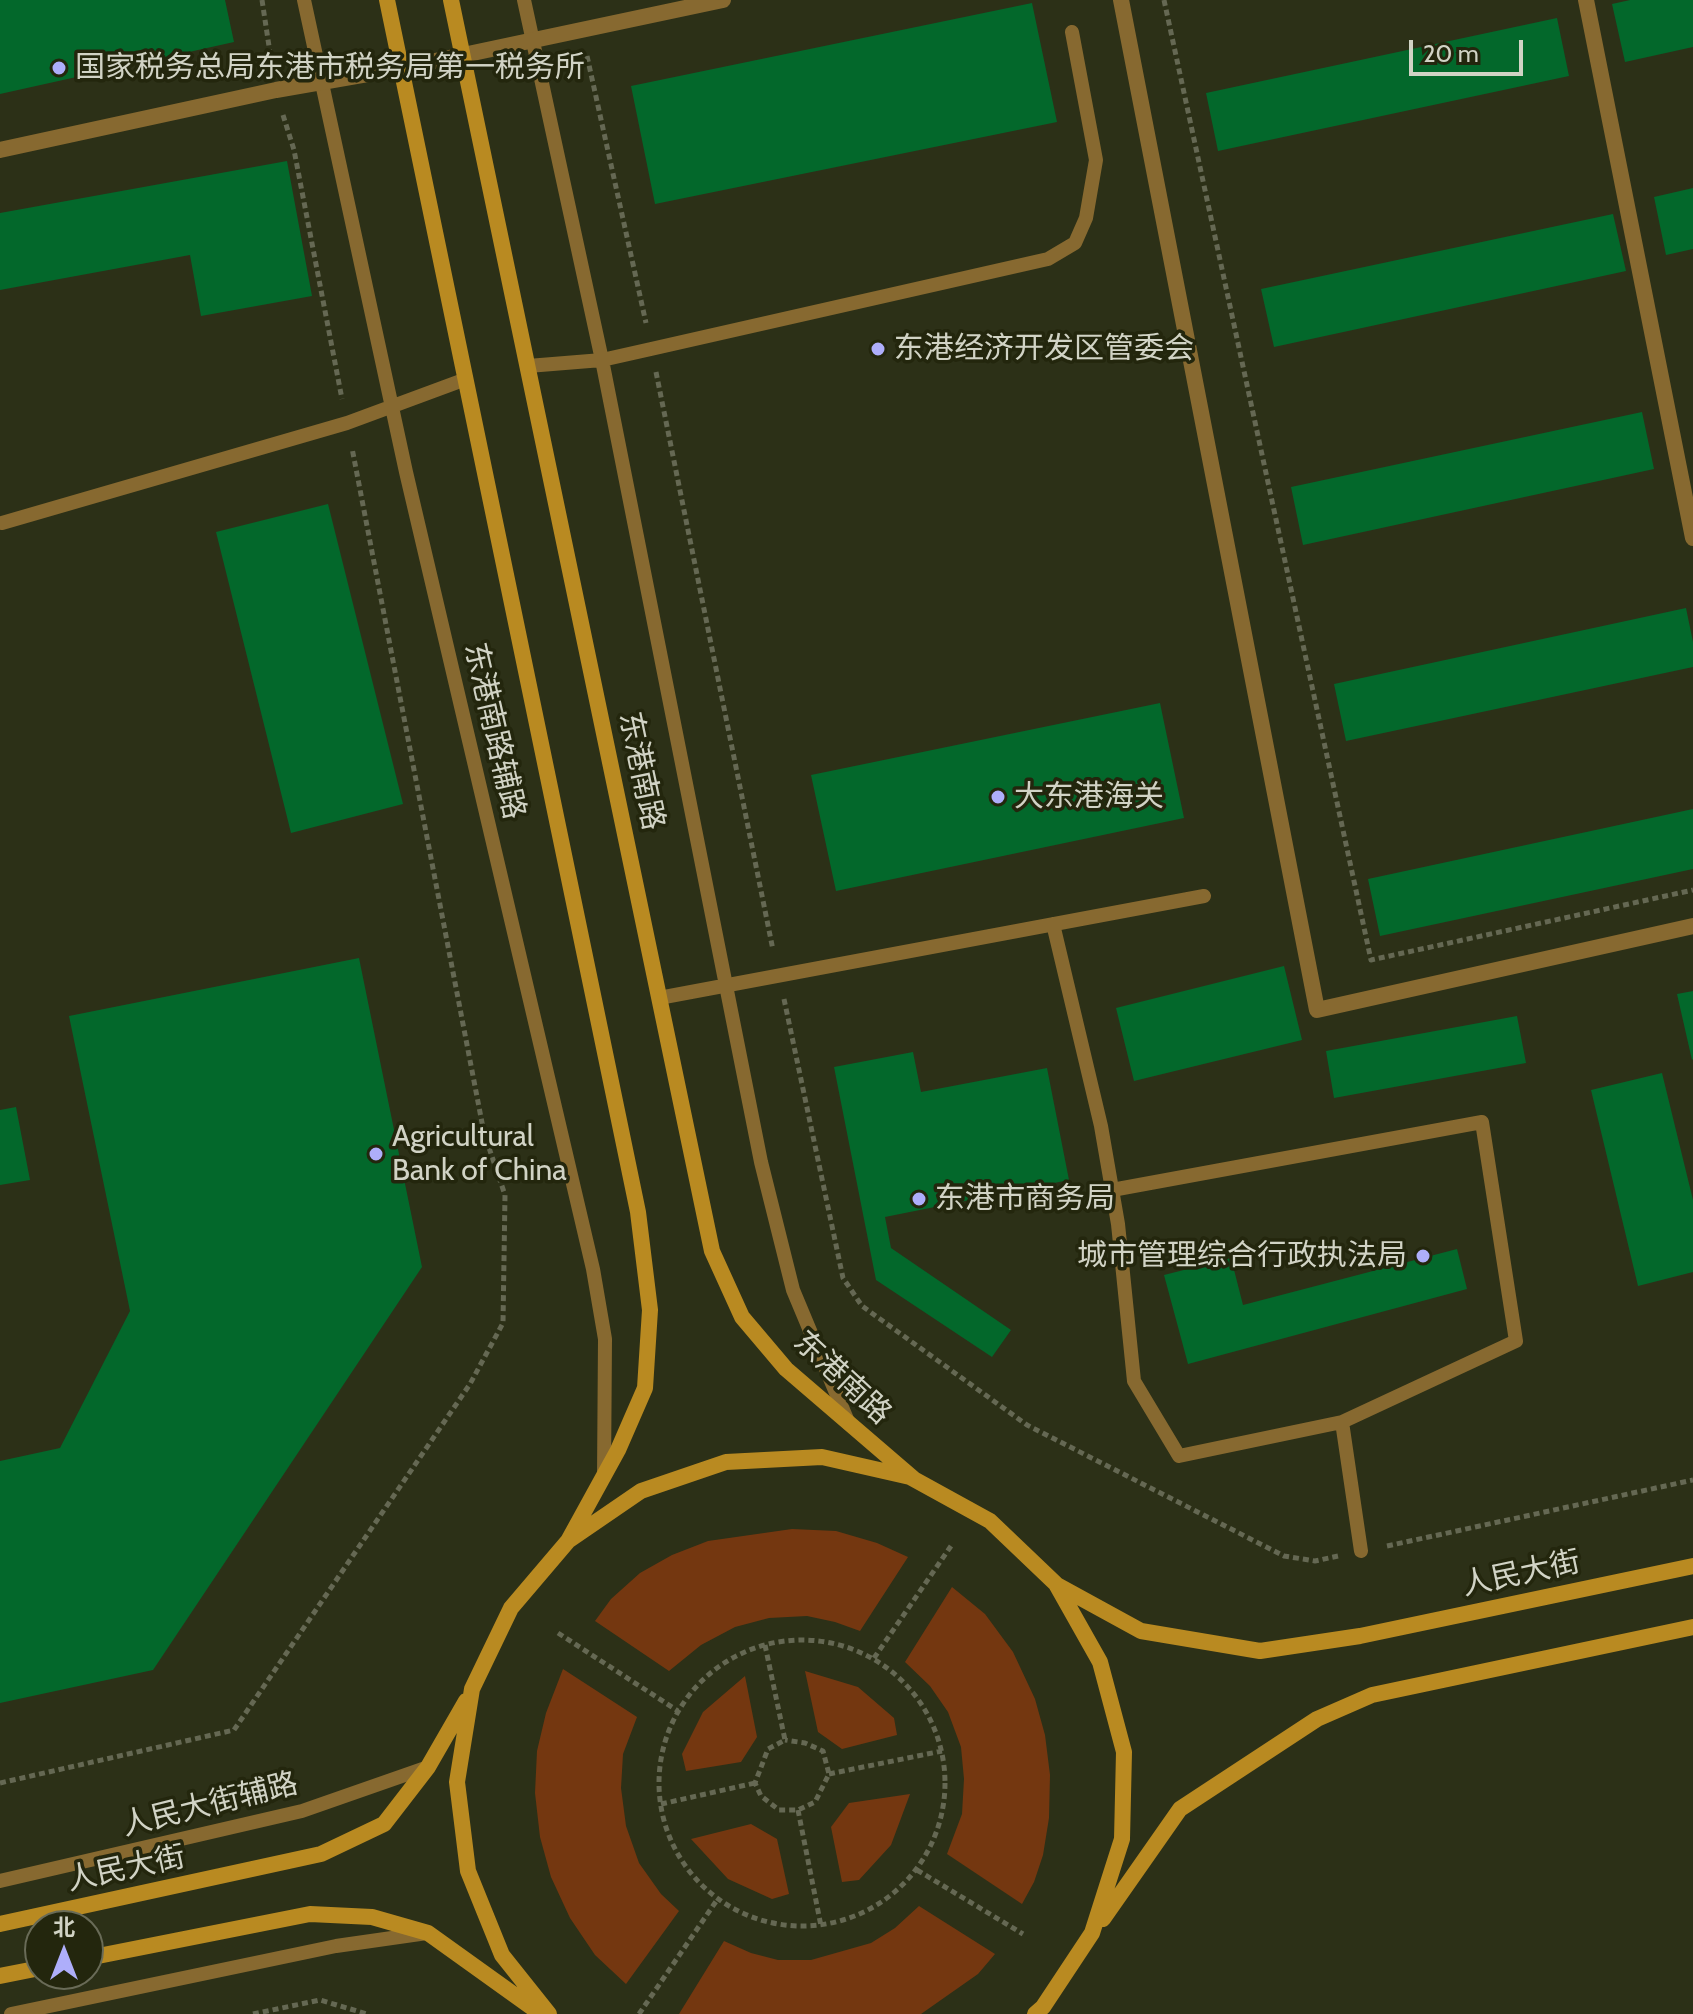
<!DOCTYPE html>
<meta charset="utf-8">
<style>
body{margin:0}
#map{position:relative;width:1693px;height:2014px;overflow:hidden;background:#2c3017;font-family:Cabin,"Noto Sans SC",sans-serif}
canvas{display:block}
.north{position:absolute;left:24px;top:1910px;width:80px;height:80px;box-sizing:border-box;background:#23260d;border:2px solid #696b57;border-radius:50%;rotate:0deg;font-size:22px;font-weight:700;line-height:32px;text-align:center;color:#d1d3c5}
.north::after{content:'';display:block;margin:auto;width:28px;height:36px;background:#aeaefa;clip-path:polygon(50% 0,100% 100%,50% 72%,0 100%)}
.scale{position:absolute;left:1409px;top:40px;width:114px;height:36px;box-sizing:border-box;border:4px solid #d1d3c5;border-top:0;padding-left:10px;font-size:24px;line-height:28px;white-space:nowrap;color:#d1d3c5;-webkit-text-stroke:6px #23260d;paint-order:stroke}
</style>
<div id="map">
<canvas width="1693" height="2014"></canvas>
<div class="north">北</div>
<div class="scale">20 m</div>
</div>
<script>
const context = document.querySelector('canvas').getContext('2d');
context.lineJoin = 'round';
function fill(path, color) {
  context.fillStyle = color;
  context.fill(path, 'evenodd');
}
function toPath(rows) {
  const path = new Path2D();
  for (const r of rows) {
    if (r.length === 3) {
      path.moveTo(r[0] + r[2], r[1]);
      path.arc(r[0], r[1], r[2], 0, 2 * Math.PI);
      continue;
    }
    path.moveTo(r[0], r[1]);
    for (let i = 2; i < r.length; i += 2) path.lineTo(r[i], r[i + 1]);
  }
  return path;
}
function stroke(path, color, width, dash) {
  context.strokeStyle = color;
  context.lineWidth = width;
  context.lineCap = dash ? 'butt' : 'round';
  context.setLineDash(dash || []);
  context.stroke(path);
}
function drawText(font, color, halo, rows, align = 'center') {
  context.font = font + ' Cabin,"Noto Sans SC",sans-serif';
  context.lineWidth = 7;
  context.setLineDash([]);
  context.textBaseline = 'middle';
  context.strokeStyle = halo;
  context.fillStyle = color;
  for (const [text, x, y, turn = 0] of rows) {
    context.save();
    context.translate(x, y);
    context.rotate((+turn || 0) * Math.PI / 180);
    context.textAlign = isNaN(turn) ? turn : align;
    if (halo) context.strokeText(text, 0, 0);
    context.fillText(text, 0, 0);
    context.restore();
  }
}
fill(toPath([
 [792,1529,836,1531,877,1543,908,1557,860,1631,835,1622,807,1616,769,1618,735,1627,701,1645,669,1671,595,1621,611,1599,640,1573,672,1555,708,1541],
 [952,1587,985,1614,1013,1652,1035,1699,1045,1735,1050,1775,1049,1818,1043,1855,1034,1882,1022,1904,947,1854,962,1814,964,1779,961,1747,948,1712,930,1686,905,1662],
 [563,1669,637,1717,623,1754,621,1788,626,1826,639,1863,661,1894,679,1911,626,1984,595,1955,570,1918,551,1877,540,1837,535,1793,537,1751,546,1713],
 [805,1671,858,1687,894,1718,897,1735,842,1749,818,1732],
 [745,1676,757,1737,741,1762,686,1771,682,1754,703,1712],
 [910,1794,891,1845,859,1880,842,1882,831,1827,849,1803],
 [751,1824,777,1839,789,1894,772,1899,728,1879,691,1839],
 [919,1906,995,1954,978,1974,921,2014,679,2014,724,1941,751,1953,778,1960,811,1960,871,1943,895,1928]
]), '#743710');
fill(toPath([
 [0,0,225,0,234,42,0,94],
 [1630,0,1693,0,1693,47,1625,62,1612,4],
 [1032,3,1057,122,655,204,631,86],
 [1557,18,1569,76,1218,151,1206,93],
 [287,161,312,296,201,316,190,255,0,290,0,213],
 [1693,188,1693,249,1666,255,1654,197],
 [1613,214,1626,271,1274,347,1261,289],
 [1642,412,1654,469,1303,545,1291,487],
 [328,504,403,804,291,833,216,532],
 [1686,608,1693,642,1693,667,1346,741,1334,684],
 [1160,703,1184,818,836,891,811,775],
 [1693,809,1693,869,1380,936,1368,879],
 [359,958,422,1267,153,1670,0,1703,0,1461,60,1448,130,1311,69,1016],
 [1284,966,1302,1040,1134,1081,1116,1008],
 [1693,991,1693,1059,1692,1060,1677,994],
 [1517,1016,1526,1063,1334,1098,1326,1051],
 [913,1052,921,1092,1047,1068,1069,1180,885,1217,891,1248,1011,1330,992,1357,876,1280,834,1067],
 [1662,1073,1693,1200,1693,1272,1638,1286,1591,1090],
 [16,1107,30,1180,0,1185,0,1110],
 [1457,1249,1467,1289,1188,1364,1164,1275,1231,1258,1243,1305]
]), '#03682b');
stroke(toPath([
 [262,0,272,66],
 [1164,0,1371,960,1693,890],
 [587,56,646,323],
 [283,115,294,150,342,399],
 [656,372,773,950],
 [784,999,843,1278,862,1306,1027,1425,1284,1556,1315,1561,1338,1556],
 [1387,1546,1693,1480],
 [558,1633,678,1711],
 [802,1783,143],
 [765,1645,785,1740,768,1749,755,1783,761,1796,779,1810,798,1810,815,1802,829,1774,823,1751,805,1743,785,1740],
 [874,1658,951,1546],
 [829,1774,942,1751],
 [0,1783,234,1730,470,1384,503,1323,505,1195,484,1133,352,448],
 [661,1804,755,1783],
 [798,1810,821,1926],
 [917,1870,1023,1934],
 [253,2014,320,2000,367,2014],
 [639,2014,717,1900]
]), '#656853', 5, [6, 4]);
stroke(toPath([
 [304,0,406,472,593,1269,605,1339,604,1476],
 [524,0,602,360,761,1162,793,1290,849,1424],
 [528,366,602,360,651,349,1048,259,1075,243,1086,218,1096,160,1072,32],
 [2,523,347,423,466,379],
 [1053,924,1101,1126,1118,1224,1134,1381,1179,1456,1342,1422,1361,1551],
 [659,998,1204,896],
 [1112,1190,1482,1122,1516,1341,1342,1422],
 [0,1881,302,1811,428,1767],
 [11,2014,336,1946,427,1933]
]), '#876930', 14);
stroke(toPath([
 [1121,0,1317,1010,1693,926],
 [1586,0,1693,538],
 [0,150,276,90,402,68,723,0]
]), '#876930', 16);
stroke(toPath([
 [387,0,638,1212,650,1310,645,1388,618,1450,568,1541],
 [451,0,712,1251,742,1317,786,1369,914,1479],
 [1057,1585,1141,1631,1260,1651,1360,1636,1693,1566],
 [1103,1919,1180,1809,1317,1719,1372,1695,1693,1627],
 [0,1924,321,1854,384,1824,428,1767,466,1701],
 [88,1958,310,1914,372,1917,428,1933,541,2014],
 [0,1976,40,1968],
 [549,2014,502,1955,468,1871,457,1782,472,1689,511,1608,568,1541,641,1491,726,1462,822,1457,910,1477,990,1521,1056,1584,1100,1662,1124,1752,1122,1839,1092,1933,1043,2007,1035,2014]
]), '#b98a21', 16);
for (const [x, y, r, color] of [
 [59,68,8,"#aeaefa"],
 [878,349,8,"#aeaefa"],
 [998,797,8,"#aeaefa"],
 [376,1154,8,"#aeaefa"],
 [919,1199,8,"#aeaefa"],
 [1423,1256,8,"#aeaefa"]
]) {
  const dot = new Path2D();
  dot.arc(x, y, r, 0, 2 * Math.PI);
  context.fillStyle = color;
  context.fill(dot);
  stroke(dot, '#23260d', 3);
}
drawText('30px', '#d1d3c5', '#23260d', [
 ["国家税务总局东港市税务局第一税务所",75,68],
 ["东港经济开发区管委会",894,349],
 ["大东港海关",1014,797],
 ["Agricultural",392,1137],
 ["Bank of China",392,1171],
 ["东港市商务局",935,1199],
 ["城市管理综合行政执法局",1407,1256,"right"]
], 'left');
drawText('30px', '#d1d3c5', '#23260d', [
 ["东港南路辅路",494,731,77],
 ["东港南路",641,771,78],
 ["东港南路",842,1378,43],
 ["人民大街",1521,1574,-12],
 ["人民大街辅路",210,1805,-14],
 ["人民大街",126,1869,-12]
]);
</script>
